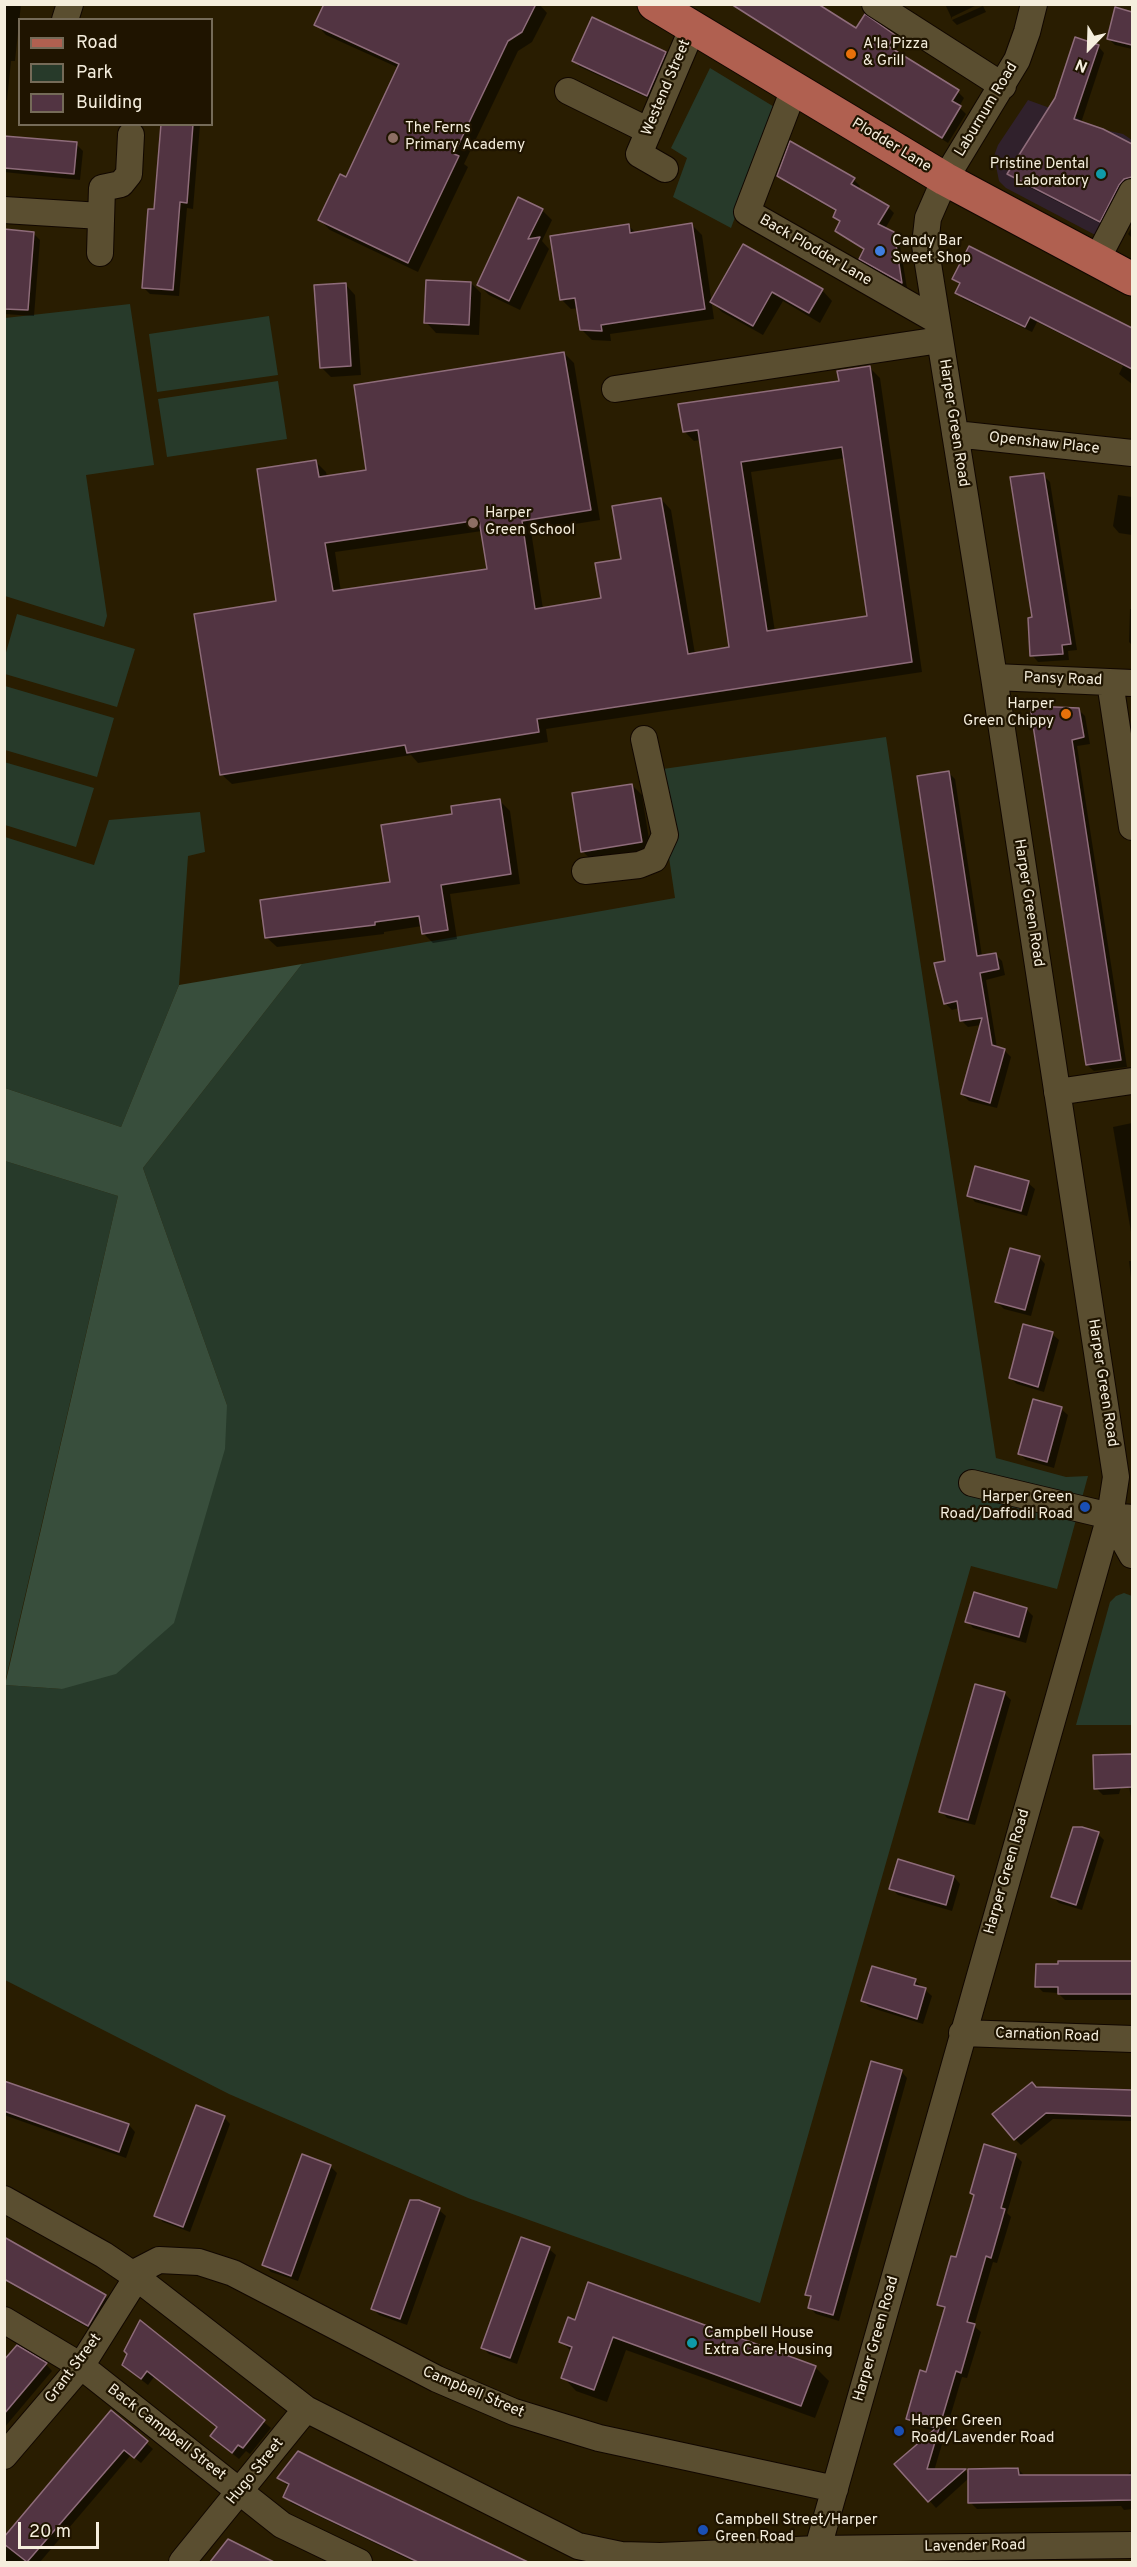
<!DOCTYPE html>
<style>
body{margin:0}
#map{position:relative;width:1137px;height:2567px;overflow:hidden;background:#291d01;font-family:Overpass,sans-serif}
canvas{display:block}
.frame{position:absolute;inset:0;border:6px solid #f5eedd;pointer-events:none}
.legend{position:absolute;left:18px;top:18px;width:195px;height:108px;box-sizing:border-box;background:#1f1400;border:2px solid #756b58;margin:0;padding:8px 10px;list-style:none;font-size:18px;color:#f5eedd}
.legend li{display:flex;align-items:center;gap:12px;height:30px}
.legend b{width:30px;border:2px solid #756b58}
.north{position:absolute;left:1059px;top:18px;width:60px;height:60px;-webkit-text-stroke:4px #1f1400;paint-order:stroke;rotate:203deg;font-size:16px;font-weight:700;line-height:24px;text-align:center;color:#f5eedd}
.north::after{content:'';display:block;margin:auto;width:21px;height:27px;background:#f5eedd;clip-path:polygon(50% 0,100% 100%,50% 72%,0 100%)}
.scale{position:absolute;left:18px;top:2522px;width:81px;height:27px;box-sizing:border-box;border:3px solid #f5eedd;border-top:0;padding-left:8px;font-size:18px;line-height:21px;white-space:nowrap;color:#f5eedd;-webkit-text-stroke:4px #1f1400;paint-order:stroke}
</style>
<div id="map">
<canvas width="1137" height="2567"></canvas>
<div class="frame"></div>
<ul class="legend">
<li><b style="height:8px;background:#b06050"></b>Road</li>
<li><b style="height:16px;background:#273a2a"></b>Park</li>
<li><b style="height:16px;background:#523442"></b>Building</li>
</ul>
<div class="north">N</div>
<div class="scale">20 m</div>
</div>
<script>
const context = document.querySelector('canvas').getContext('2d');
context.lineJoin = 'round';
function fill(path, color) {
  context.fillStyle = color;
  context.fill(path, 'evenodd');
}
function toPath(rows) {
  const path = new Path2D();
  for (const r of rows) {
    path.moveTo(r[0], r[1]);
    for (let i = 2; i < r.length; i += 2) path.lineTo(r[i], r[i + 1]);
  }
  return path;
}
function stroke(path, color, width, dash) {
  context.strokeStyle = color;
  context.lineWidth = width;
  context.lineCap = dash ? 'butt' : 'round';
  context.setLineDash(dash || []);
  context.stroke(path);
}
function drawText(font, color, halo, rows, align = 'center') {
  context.font = font + ' Overpass,sans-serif';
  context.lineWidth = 4.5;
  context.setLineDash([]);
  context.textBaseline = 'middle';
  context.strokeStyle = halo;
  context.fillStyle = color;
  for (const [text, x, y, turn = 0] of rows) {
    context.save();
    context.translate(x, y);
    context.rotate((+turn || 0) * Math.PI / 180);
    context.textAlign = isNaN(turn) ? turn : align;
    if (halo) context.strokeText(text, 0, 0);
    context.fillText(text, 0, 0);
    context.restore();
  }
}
fill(toPath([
 [1028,100,1080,119,1078,124,1123,134,1132,140,1132,172,1099,237,1006,188,999,181,994,156,998,145]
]), '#30212c');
fill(toPath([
 [710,68,776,108,731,228,673,197,687,158,671,148],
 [130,304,154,465,86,475,107,616,104,627,5,596,5,318],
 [269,316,278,375,157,392,149,334],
 [278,381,287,439,167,457,158,399],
 [17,614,135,649,117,707,5,674,5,656],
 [5,686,114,718,97,777,5,750],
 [886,737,996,1458,1066,1477,1088,1476,1057,1589,971,1566,760,2303,468,2198,229,2094,5,1980,5,1685,62,1689,227,1405,143,1168,302,964,675,898,656,770],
 [4,762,94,788,76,847,5,825],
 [200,812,205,852,188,856,179,985,121,1127,5,1088,5,837,94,865,109,820],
 [5,1161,118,1196,5,1682],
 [1124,1593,1132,1596,1132,1725,1076,1725,1110,1602,1116,1596]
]), '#273a2a');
fill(toPath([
 [302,964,143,1168,227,1405,225,1449,174,1623,116,1674,62,1689,5,1685,118,1196,5,1161,5,1088,121,1127,179,985]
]), '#384e3c');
fill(toPath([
 [4,4,21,4,15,61,11,61,7,100,4,100],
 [326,4,539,4,547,13,532,42,518,51,464,164,468,167,418,272,330,230,320,220,346,179,399,68,326,35,316,24],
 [730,4,815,4,856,30,894,36,901,42,895,52,958,92,964,98,959,107,966,114,948,143],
 [945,4,979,4,952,17,952,19],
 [983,6,986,12,957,25,952,20],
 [1116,9,1132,13,1132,49,1115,45,1108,38],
 [1098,46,1104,53,1081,123,1132,152,1132,186,1107,227,1015,180,1009,174],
 [665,53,672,60,654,101,580,67,573,60],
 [212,94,213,96,212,119],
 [163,124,211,124,200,125,193,209,187,208,179,296,150,294,143,287,156,211],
 [4,137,76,144,83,151,80,180,4,172],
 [779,175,854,180,860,186,858,190,888,207,894,213,885,229,899,240,907,288,867,265,861,258,865,251,836,231,841,223,835,216,837,212,785,182],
 [542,210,552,220,542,241,549,249,520,310,489,295,479,285],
 [628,225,636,233,692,225,702,235,714,319,610,334,611,341,592,340,582,330,578,308,571,309,561,299],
 [1132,227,1132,238,1128,234],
 [4,231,33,233,40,240,34,316,4,314],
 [744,246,822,290,832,301,820,323,783,301,763,335,722,312,712,302],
 [969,248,1132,328,1132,384,1119,374,1123,366,1037,322,1032,332,963,299,957,293,960,286,954,279],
 [471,283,481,293,479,335,436,333,426,322],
 [345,284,355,295,361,375,331,377,321,367],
 [564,353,574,363,600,520,531,531,543,609,602,600,622,560,661,499,671,510,695,654,731,649,701,440,694,441,684,431,840,382,869,367,880,378,922,672,546,729,548,742,418,763,411,755,232,784,221,774,278,602,316,462,326,472,327,477,368,471],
 [845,458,869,618,775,632,751,472],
 [482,531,489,570,341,592,335,552],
 [1043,475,1050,482,1077,650,1068,651,1069,660,1038,662,1032,655],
 [1118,495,1132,497,1132,535,1119,533,1113,526],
 [1130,609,1132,609,1132,645,1129,642],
 [1031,707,1078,709,1085,716,1090,744,1077,746,1127,1067,1094,1071,1087,1065],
 [948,772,955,779,982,956,995,954,1002,961,1005,975,986,980,997,1048,1004,1050,1011,1057,997,1108,969,1101,962,1094,981,1025,968,1027,961,1020,959,1008,952,1010,945,1003],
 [632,785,642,795,651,852,593,861,582,851],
 [500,801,510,811,520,884,450,894,457,939,433,943,423,933,422,926,384,932,384,934,277,947,266,937,392,883,454,816],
 [1132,1123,1132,1238,1113,1127],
 [1028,1183,1035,1189,1027,1216,975,1202,969,1195],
 [1039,1257,1045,1264,1031,1316,1004,1309,997,1302],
 [1129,1261,1132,1261,1132,1286],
 [1052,1334,1059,1340,1044,1392,1017,1384,1010,1378],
 [1061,1409,1068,1415,1054,1468,1026,1460,1019,1453],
 [975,1594,1027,1610,1033,1616,1026,1643,973,1628,967,1621],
 [1004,1693,1011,1700,975,1825,947,1818,941,1811],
 [1132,1755,1132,1803,1126,1770,1119,1794,1103,1795,1096,1788,1095,1757],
 [1098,1834,1104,1840,1082,1910,1059,1903,1053,1897],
 [954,1877,960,1884,952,1911,898,1895,891,1888],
 [1059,1962,1132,1962,1132,2000,1065,2000,1058,1993,1043,1992,1037,1986,1059,1966],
 [915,1981,932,1996,923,2024,869,2007,863,2001],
 [901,2071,907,2078,839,2321,816,2314,810,2308,812,2299,807,2294],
 [4,2082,129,2125,135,2132,126,2158,4,2115],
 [1036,2089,1132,2091,1132,2121,1053,2119,1021,2145,1015,2139],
 [224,2117,230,2124,190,2232,163,2222,156,2215],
 [1015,2155,1022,2162,1007,2213,1011,2217,997,2263,993,2262,974,2326,981,2332,967,2378,962,2377,934,2471,965,2470,969,2475,1018,2469,1025,2476,1127,2476,1132,2470,1132,2509,1124,2510,1121,2506,977,2509,970,2502,969,2478,936,2508,897,2464,934,2431,914,2425,908,2419,927,2374,945,2311,939,2304,957,2259,975,2197,971,2193],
 [330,2166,337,2173,298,2281,271,2272,264,2265],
 [412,2199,439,2210,446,2216,407,2325,379,2315,372,2308],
 [4,2238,105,2296,111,2303,95,2332,4,2280],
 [522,2239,549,2249,556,2255,517,2364,489,2354,483,2348],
 [569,2319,815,2367,829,2381,815,2418,626,2350,607,2402,576,2391,563,2377,572,2352,561,2341],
 [141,2322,271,2428,250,2454,246,2451,239,2459,219,2443,219,2428,154,2377,148,2385,130,2371],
 [4,2362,46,2364,52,2371,4,2428],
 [111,2412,153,2449,141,2463,131,2455,40,2562,4,2562,4,2539],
 [299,2453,525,2562,414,2562,291,2503,285,2496,289,2487,279,2478],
 [229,2541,272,2562,212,2562]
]), '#0007');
const building = toPath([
 [324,4,536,4,522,32,508,41,454,154,459,156,408,263,318,220,340,174,346,177,399,64,314,25,324,4],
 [731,4,818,4,856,28,865,14,895,35,888,46,959,90,952,101,961,106,942,138,731,4],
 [1115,7,1132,12,1132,45,1107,39,1115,7],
 [592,17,666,52,647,96,572,61,592,17],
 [1075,37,1099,45,1074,119,1103,129,1132,144,1132,177,1124,179,1119,185,1100,222,1007,174,1055,98,1075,37],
 [161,124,193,124,187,203,180,202,173,290,142,288,148,209,154,209,161,124],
 [4,136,77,142,74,174,4,168,4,136],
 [790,141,855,178,851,184,889,206,878,224,894,232,902,283,859,259,864,249,835,231,840,221,833,217,836,210,777,176,790,141],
 [518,197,543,209,528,239,540,237,509,301,477,285,518,197],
 [692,223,705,309,601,325,602,331,580,330,575,298,560,300,550,236,629,224,630,233,692,223],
 [4,229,34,232,28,310,4,309,4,229],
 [743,244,823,289,809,313,772,292,753,326,710,302,743,244],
 [969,246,1132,328,1132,369,1030,317,1025,327,955,293,960,283,952,279,969,246],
 [426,280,471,282,469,325,424,323,426,280],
 [346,283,351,366,320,368,314,285,346,283],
 [564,352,591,510,522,521,535,609,601,598,595,563,621,559,612,506,661,498,688,654,729,647,698,430,683,432,678,404,839,381,837,371,870,366,912,662,537,719,539,732,407,753,405,745,220,775,194,614,276,601,257,469,316,460,319,477,366,470,354,385,564,352],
 [842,447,867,616,767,631,741,462,842,447],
 [479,520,487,569,333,591,325,543,479,520],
 [1044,473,1071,644,1062,645,1063,654,1030,656,1028,618,1032,617,1010,477,1044,473],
 [1030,706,1079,708,1084,737,1072,740,1121,1060,1086,1065,1030,706],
 [949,771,977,956,996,953,999,969,980,973,992,1045,1005,1049,990,1103,961,1094,982,1018,960,1021,957,1001,944,1004,934,963,945,961,917,776,949,771],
 [632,784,642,842,581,852,572,793,632,784],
 [500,799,511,874,441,885,448,930,422,934,419,916,375,922,375,925,265,938,260,900,390,882,381,825,452,814,451,806,500,799],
 [975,1166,1029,1181,1021,1211,967,1196,975,1166],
 [1010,1248,1040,1256,1025,1310,995,1302,1010,1248],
 [1023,1324,1053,1332,1038,1387,1009,1378,1023,1324],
 [1033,1399,1062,1407,1047,1462,1018,1454,1033,1399],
 [974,1592,1027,1608,1019,1637,965,1622,974,1592],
 [975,1684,1005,1692,968,1820,939,1812,975,1684],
 [1132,1754,1132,1787,1094,1789,1093,1755,1132,1754],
 [1073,1827,1082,1827,1099,1832,1076,1905,1051,1897,1073,1827],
 [898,1859,954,1876,946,1905,889,1889,898,1859],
 [1058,1961,1132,1961,1132,1994,1058,1994,1058,1987,1035,1987,1036,1964,1058,1964,1058,1961],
 [872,1966,916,1979,914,1985,926,1988,917,2019,861,2001,872,1966],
 [871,2061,902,2070,833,2315,808,2308,811,2296,805,2295,871,2061],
 [4,2081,129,2124,119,2152,4,2111,4,2081],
 [1032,2082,1036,2087,1132,2090,1132,2116,1046,2113,1014,2140,992,2114,1032,2082],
 [196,2105,225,2116,183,2227,154,2216,196,2105],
 [984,2144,1016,2154,1001,2208,1005,2209,991,2258,986,2256,967,2322,975,2324,961,2373,956,2371,927,2469,966,2469,928,2502,894,2464,936,2428,906,2419,920,2370,926,2372,945,2307,937,2305,951,2256,956,2257,974,2195,970,2193,984,2144],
 [302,2154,331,2165,291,2276,262,2265,302,2154],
 [410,2200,419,2200,440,2208,400,2319,371,2309,410,2200],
 [4,2237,106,2295,88,2326,4,2279,4,2237],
 [521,2237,550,2247,510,2358,481,2348,521,2237],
 [588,2282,816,2366,801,2406,613,2337,594,2390,561,2378,572,2347,559,2342,568,2317,575,2320,588,2282],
 [140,2320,265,2420,243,2448,238,2445,232,2453,210,2436,217,2427,147,2371,141,2379,122,2365,127,2354,124,2351,140,2320],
 [17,2345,47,2363,4,2414,4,2360,17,2345],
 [111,2410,148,2441,134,2458,124,2450,27,2562,4,2544,4,2537,111,2410],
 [298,2451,332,2468,528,2562,418,2562,315,2513,283,2497,289,2484,277,2478,298,2451],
 [1018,2468,1019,2475,1132,2475,1132,2500,968,2503,968,2469,1018,2468],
 [228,2539,274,2562,210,2562,228,2539]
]);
fill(building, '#523442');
stroke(building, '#8e6c7a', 1.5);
const minor = toPath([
 [875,4,1003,86],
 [65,20,70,4],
 [794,89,747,212,936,320],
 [568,91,649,131],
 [665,169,639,154,693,27],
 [4,210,101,216],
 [100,253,102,188,121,184,129,174,131,135],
 [1096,261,1132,192],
 [615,389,940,340],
 [955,434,1132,453],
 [994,677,1132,683],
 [1110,682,1132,827],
 [585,871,639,865,654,859,665,835,644,739],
 [1057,1092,1132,1081],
 [972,1483,1110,1516,1132,1518],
 [1110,1516,1132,1555],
 [962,2033,1132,2039],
 [4,2199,104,2255,132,2274,306,2409,578,2546,621,2555,660,2556,818,2549,1132,2545],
 [132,2274,159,2260,199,2262,233,2273,437,2379,514,2412,599,2438,835,2489],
 [4,2320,81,2366,282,2525,359,2562],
 [4,2456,81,2366,137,2277],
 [182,2562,306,2409],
 [814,2562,1110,1516,1116,1477,994,677,925,245,928,218,945,179,1017,60,1027,32,1034,4]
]);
const major = toPath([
 [654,4,945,179,1132,279]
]);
stroke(minor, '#110700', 28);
stroke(major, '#110700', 35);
stroke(minor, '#5a4e30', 26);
stroke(major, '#b06050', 33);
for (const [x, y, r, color] of [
 [851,54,6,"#e8710a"],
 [393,138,6,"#8d6e63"],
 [1101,174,6,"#0f9aa8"],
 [880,251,6,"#3f7fe0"],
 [473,523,6,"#8d6e63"],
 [1066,714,6,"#e8710a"],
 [1085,1507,6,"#1a4fb4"],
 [692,2343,6,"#0f9aa8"],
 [899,2431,6,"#1a4fb4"],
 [703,2530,6,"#1a4fb4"]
]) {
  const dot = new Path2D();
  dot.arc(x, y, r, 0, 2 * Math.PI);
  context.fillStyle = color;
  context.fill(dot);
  stroke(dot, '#1f1400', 2);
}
drawText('15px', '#f5eedd', '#1f1400', [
 ["A'la Pizza",863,45],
 ["& Grill",863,62],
 ["The Ferns",405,129],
 ["Primary Academy",405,146],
 ["Pristine Dental",1089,165,"right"],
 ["Laboratory",1089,182,"right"],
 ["Candy Bar",892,242],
 ["Sweet Shop",892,259],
 ["Harper",485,514],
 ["Green School",485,531],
 ["Harper",1054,705,"right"],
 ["Green Chippy",1054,722,"right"],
 ["Harper Green",1073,1498,"right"],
 ["Road/Daffodil Road",1073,1515,"right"],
 ["Campbell House",704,2334],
 ["Extra Care Housing",704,2351],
 ["Harper Green",911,2422],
 ["Road/Lavender Road",911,2439],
 ["Campbell Street/Harper",715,2521],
 ["Green Road",715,2538]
], 'left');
drawText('15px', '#f5eedd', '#1f1400', [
 ["Westend Street",667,88,-67],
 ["Laburnum Road",987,110,-59],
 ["Plodder Lane",891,146,31],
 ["Back Plodder Lane",815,251,30],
 ["Harper Green Road",953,423,81],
 ["Openshaw Place",1044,444,6],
 ["Pansy Road",1063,680,2],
 ["Harper Green Road",1028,903,81],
 ["Harper Green Road",1102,1383,81],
 ["Harper Green Road",1008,1872,-74],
 ["Carnation Road",1047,2036,2],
 ["Harper Green Road",877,2339,-74],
 ["Grant Street",74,2369,-53],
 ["Campbell Street",473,2393,23],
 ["Back Campbell Street",166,2433,38],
 ["Hugo Street",256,2472,-51],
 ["Lavender Road",975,2547,-1]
]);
</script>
